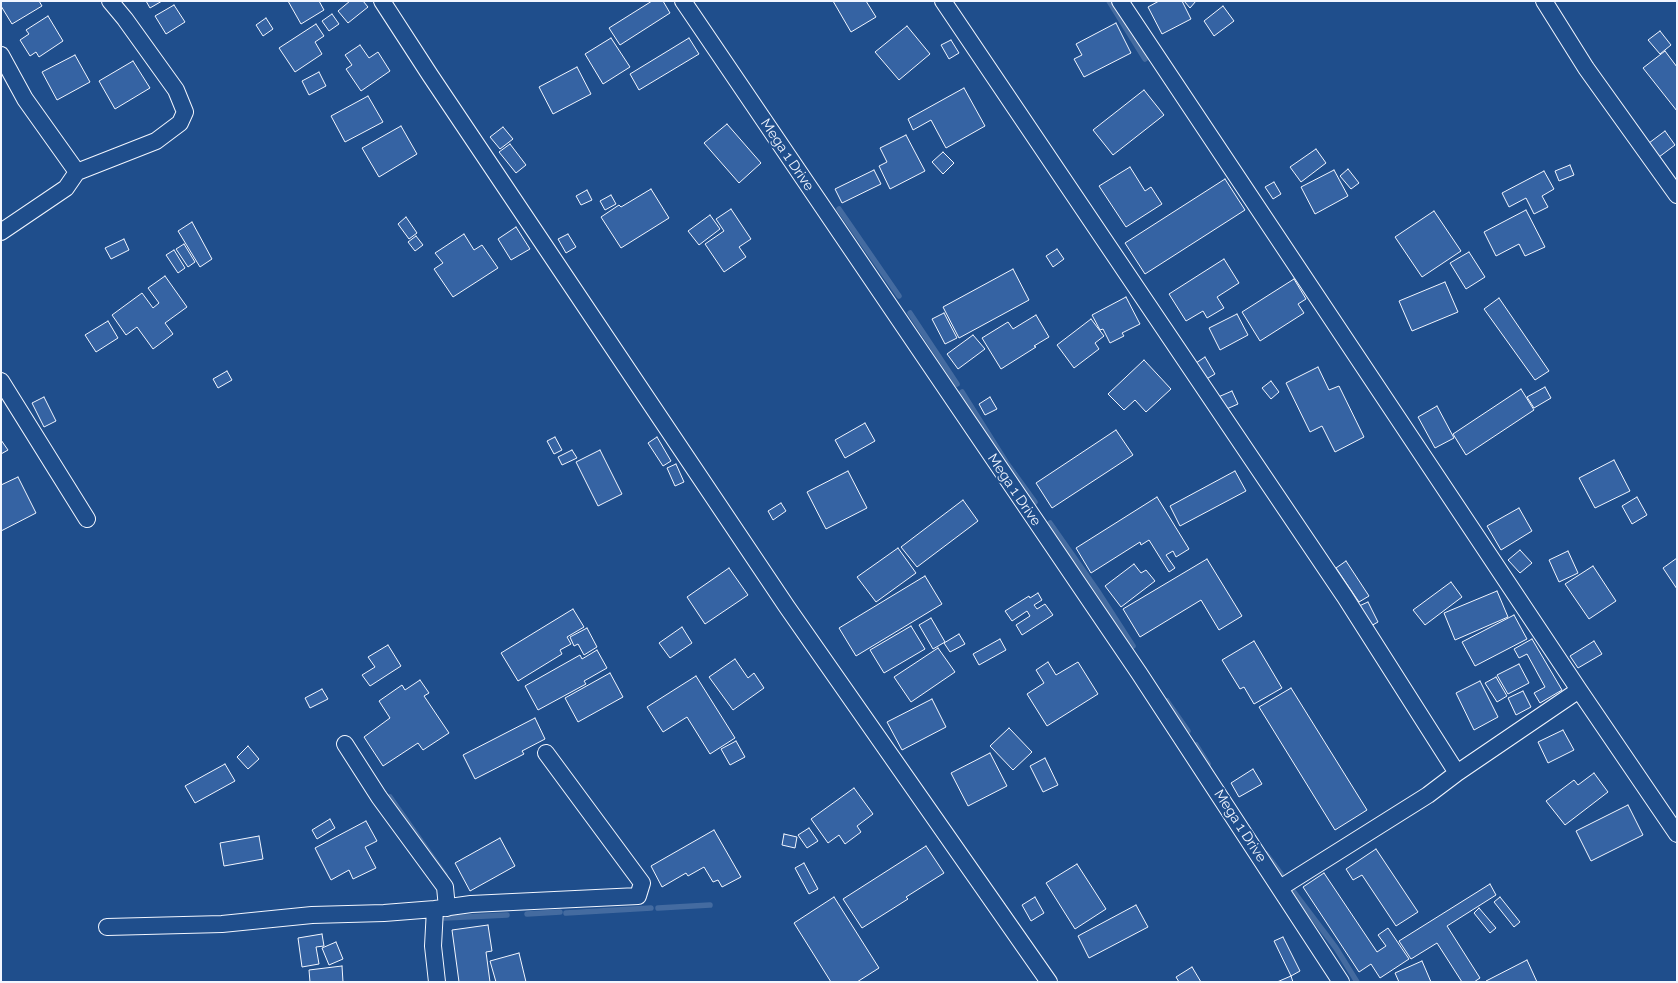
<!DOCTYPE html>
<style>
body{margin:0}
#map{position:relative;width:1678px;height:983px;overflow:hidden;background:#1f4e8c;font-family:Raleway,sans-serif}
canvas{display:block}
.frame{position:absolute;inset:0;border:2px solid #f2f6ff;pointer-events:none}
</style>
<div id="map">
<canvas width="1678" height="983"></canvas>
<div class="frame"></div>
</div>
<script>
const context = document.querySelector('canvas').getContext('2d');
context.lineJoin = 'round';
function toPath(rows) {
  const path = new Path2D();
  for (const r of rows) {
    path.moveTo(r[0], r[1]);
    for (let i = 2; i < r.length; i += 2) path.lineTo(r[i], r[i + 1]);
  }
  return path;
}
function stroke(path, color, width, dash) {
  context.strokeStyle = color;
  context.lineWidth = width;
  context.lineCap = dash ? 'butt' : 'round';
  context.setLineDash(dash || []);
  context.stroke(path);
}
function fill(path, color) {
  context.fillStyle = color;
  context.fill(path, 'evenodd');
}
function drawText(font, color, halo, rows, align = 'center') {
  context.font = font + ' Raleway,sans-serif';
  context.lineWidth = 4;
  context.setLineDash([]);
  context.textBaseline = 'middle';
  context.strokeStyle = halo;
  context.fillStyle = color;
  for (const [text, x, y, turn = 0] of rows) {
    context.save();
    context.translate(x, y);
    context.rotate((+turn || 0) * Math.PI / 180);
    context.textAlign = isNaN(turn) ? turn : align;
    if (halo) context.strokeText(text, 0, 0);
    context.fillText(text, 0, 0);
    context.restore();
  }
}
stroke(toPath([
 [1109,1,1145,59],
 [839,209,899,296],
 [910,313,957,384],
 [962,392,1006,462,1035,502],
 [1050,523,1097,590,1133,646],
 [1167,701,1188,731],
 [1196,745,1208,764],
 [390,797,445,875],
 [1266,854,1281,874],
 [1290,887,1336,948,1357,982],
 [658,908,710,905],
 [566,913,651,908],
 [527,914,560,912],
 [445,918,507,915]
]), '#446ba0', 5.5);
const building = toPath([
 [1,1,39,1,42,6,12,24,1,6,1,1],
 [146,1,162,1,150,8,146,1],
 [288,1,319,1,324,10,301,24,288,1],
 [350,1,363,1,368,7,348,23,338,11,350,1],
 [652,1,663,1,670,13,620,45,609,28,652,1],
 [833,1,866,1,876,17,851,32,833,1],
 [1159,1,1182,1,1191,19,1162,34,1148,7,1159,1],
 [1184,1,1196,1,1190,8,1184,1],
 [174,5,185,22,166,34,155,16,174,5],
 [1223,6,1234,21,1214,36,1204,21,1223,6],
 [332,14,339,24,329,31,322,21,332,14],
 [48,16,63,41,39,57,36,52,30,56,20,40,29,34,26,30,48,16],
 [266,18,273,29,263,36,256,25,266,18],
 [1116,23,1131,53,1084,77,1074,59,1082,55,1076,44,1116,23],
 [316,24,324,36,315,42,322,54,295,72,279,48,316,24],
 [907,26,930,54,899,80,875,52,907,26],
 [1660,31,1671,45,1660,54,1648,40,1660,31],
 [611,38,630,67,603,84,585,54,611,38],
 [689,38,699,54,639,90,630,74,689,38],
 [951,40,959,53,949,59,941,45,951,40],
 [360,45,369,58,378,52,390,71,361,91,346,69,352,65,345,55,360,45],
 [1665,51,1677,67,1677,111,1643,68,1665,51],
 [75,55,90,82,57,100,42,72,75,55],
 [133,61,150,88,115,109,99,81,133,61],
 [577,67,591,94,553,114,539,87,577,67],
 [319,72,326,86,309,95,302,81,319,72],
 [964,88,985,126,946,148,931,120,913,130,908,119,964,88],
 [1144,90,1164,115,1113,155,1093,130,1144,90],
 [368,96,383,122,345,142,331,116,368,96],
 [727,124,761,163,739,183,704,143,727,124],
 [401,126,417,154,379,177,362,148,401,126],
 [503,127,513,139,500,149,490,137,503,127],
 [1665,131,1675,145,1659,157,1649,143,1665,131],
 [906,135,925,171,890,189,879,166,887,162,880,148,906,135],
 [510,144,526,165,516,173,499,152,510,144],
 [1316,149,1326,163,1301,182,1290,167,1316,149],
 [943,152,954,163,943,174,932,162,943,152],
 [1570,165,1574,175,1559,181,1555,171,1570,165],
 [1130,167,1145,191,1151,187,1162,204,1126,227,1099,186,1130,167],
 [1348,169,1359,183,1351,189,1340,176,1348,169],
 [874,170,881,184,842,203,835,189,874,170],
 [1334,170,1348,196,1315,214,1301,187,1334,170],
 [1544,171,1554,189,1542,196,1548,207,1534,214,1526,198,1509,207,1502,193,1544,171],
 [1225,179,1245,210,1145,274,1125,243,1225,179],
 [1274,182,1281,194,1273,199,1265,187,1274,182],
 [651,189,669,218,621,248,601,217,619,205,621,207,651,189],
 [587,190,592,200,581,205,576,196,587,190],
 [611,195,616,204,605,210,600,201,611,195],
 [731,209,751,239,739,247,746,257,724,272,705,244,724,231,716,219,731,209],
 [1526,210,1545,247,1525,256,1519,244,1496,256,1484,232,1526,210],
 [1434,211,1461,251,1422,277,1395,237,1434,211],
 [710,215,720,229,699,245,688,231,710,215],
 [406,217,417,233,409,239,398,224,406,217],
 [192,222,212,259,200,267,178,231,192,222],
 [516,227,530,249,511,260,498,239,516,227],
 [464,234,474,250,482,245,498,268,453,297,434,269,443,263,435,253,464,234],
 [568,234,576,247,566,253,558,239,568,234],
 [416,236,423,245,415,251,408,242,416,236],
 [124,239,129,250,111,259,105,248,124,239],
 [184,244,195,262,188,267,176,249,184,244],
 [1057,249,1064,259,1053,267,1046,256,1057,249],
 [174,250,185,268,178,273,166,255,174,250],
 [1469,252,1485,277,1466,289,1450,263,1469,252],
 [1224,259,1239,283,1217,297,1224,308,1207,318,1203,311,1186,321,1169,294,1224,259],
 [1013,269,1029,300,959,338,943,307,1013,269],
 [165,276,187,307,165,323,173,334,153,349,137,327,126,335,112,315,142,293,153,308,159,303,148,288,165,276],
 [1294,279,1306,299,1298,304,1304,313,1260,341,1242,312,1294,279],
 [1445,282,1458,312,1412,331,1399,301,1445,282],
 [1126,297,1140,324,1122,333,1124,336,1110,343,1103,329,1100,330,1092,315,1126,297],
 [1499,298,1549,371,1535,380,1484,309,1499,298],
 [944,313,957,338,945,344,932,319,944,313],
 [1237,314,1248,335,1220,350,1209,328,1237,314],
 [1036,315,1049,337,1034,346,1036,347,1001,369,982,338,1008,322,1013,329,1036,315],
 [1091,319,1104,336,1095,343,1099,349,1074,368,1057,345,1091,319],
 [108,321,118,338,96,352,85,335,108,321],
 [973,335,985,349,958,369,947,354,973,335],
 [1205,357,1215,374,1203,381,1193,365,1205,357],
 [1144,360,1171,389,1146,412,1135,400,1124,410,1108,394,1144,360],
 [1318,367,1329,390,1339,386,1364,437,1335,452,1322,426,1310,432,1286,383,1318,367],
 [227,371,232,380,218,388,213,379,227,371],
 [1271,381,1279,392,1271,399,1262,388,1271,381],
 [1545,387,1551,398,1534,408,1527,397,1545,387],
 [1521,389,1534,410,1466,455,1453,434,1521,389],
 [1232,391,1238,404,1222,411,1216,398,1232,391],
 [44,397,56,421,44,427,32,403,44,397],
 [990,397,997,409,985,415,979,404,990,397],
 [1437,406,1454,438,1435,448,1418,417,1437,406],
 [865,423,875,441,845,458,835,440,865,423],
 [1116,430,1133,455,1052,508,1036,483,1116,430],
 [555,437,562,450,554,454,547,441,555,437],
 [657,437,671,461,663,466,648,443,657,437],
 [1,440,8,450,1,454,1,440],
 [572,450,577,458,562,465,558,457,572,450],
 [600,450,622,494,598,506,576,462,600,450],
 [1614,460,1630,491,1595,508,1579,478,1614,460],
 [676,464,684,482,675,486,667,468,676,464],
 [848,471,867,508,826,529,807,492,848,471],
 [1235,471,1246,491,1180,526,1170,506,1235,471],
 [18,477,36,513,1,531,1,485,18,477],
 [1157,497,1189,549,1176,557,1173,551,1166,555,1175,568,1169,572,1149,540,1141,545,1140,542,1091,573,1076,548,1157,497],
 [1637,497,1647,515,1632,524,1622,506,1637,497],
 [963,500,978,521,917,567,901,547,963,500],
 [781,503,786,511,773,520,768,511,781,503],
 [1519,508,1532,531,1501,550,1487,526,1519,508],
 [898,548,916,573,876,602,857,577,898,548],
 [1520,550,1532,563,1520,573,1508,560,1520,550],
 [1568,551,1578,573,1559,582,1549,560,1568,551],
 [1677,558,1677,589,1663,568,1677,558],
 [1207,559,1242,616,1219,630,1201,600,1140,637,1123,609,1207,559],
 [1346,561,1369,596,1359,602,1336,568,1346,561],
 [1134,564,1141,573,1146,570,1155,581,1121,607,1105,586,1134,564],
 [1593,566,1616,601,1589,619,1565,584,1593,566],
 [729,568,748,595,705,624,687,597,729,568],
 [925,576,942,604,856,656,839,628,925,576],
 [1451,582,1462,597,1425,625,1413,610,1451,582],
 [1497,591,1508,617,1455,640,1444,613,1497,591],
 [1038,593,1042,600,1034,605,1037,609,1045,604,1053,615,1022,635,1016,625,1030,616,1027,611,1012,621,1005,611,1029,596,1030,598,1038,593],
 [1368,602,1378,622,1369,627,1359,606,1368,602],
 [573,609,584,627,567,637,571,644,560,650,562,654,518,681,501,653,573,609],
 [1514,615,1527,639,1475,666,1462,642,1514,615],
 [931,618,945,642,933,649,919,625,931,618],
 [911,626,925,649,884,673,870,650,911,626],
 [682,627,692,643,670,658,659,643,682,627],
 [587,628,597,647,584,655,578,644,574,646,570,637,587,628],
 [959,634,965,644,950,652,944,643,959,634],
 [1000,639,1006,650,979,665,973,654,1000,639],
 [1532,639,1562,690,1540,703,1534,693,1545,687,1527,654,1519,658,1514,649,1532,639],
 [1254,641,1282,688,1254,704,1244,687,1240,689,1222,660,1254,641],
 [1594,641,1602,654,1578,668,1570,656,1594,641],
 [388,645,401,666,370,686,362,675,375,667,368,657,388,645],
 [938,648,955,672,911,702,894,677,938,648],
 [597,650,607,668,584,681,586,684,538,710,525,686,580,655,582,659,597,650],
 [735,659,748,678,754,673,764,688,733,710,709,677,735,659],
 [1048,662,1056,675,1078,662,1098,694,1047,726,1027,694,1044,683,1036,670,1048,662],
 [1519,664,1529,683,1508,694,1497,675,1519,664],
 [610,673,623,697,578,722,565,698,610,673],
 [696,676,735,738,710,754,687,717,663,732,647,707,696,676],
 [1496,677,1507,696,1497,702,1485,683,1496,677],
 [420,680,429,693,424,696,449,733,423,750,418,743,383,766,364,737,390,718,379,701,402,685,405,690,420,680],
 [1480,681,1498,717,1474,730,1456,693,1480,681],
 [1291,688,1367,810,1335,830,1259,707,1291,688],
 [322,689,328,699,310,708,305,698,322,689],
 [1523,691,1531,707,1516,715,1508,698,1523,691],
 [932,699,946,727,902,750,887,722,932,699],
 [535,718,545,739,522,751,524,754,475,779,463,755,535,718],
 [1009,728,1032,752,1013,770,990,746,1009,728],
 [1563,730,1574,750,1548,763,1538,742,1563,730],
 [736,741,745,757,730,765,721,749,736,741],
 [248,746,259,759,248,769,237,757,248,746],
 [990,753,1007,786,968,806,951,773,990,753],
 [1045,758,1058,785,1043,792,1030,766,1045,758],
 [225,764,235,781,195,803,185,786,225,764],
 [1253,769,1262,784,1239,797,1231,783,1253,769],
 [1594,773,1608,792,1565,825,1546,801,1574,780,1578,785,1594,773],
 [854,788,873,814,857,826,861,832,845,844,839,835,828,843,811,819,854,788],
 [1628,805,1643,835,1591,861,1576,831,1628,805],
 [330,819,335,828,317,839,312,830,330,819],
 [366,821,377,841,365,847,376,868,353,879,349,870,331,880,315,848,366,821],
 [809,828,818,841,807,848,798,835,809,828],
 [714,830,741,877,722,887,718,880,713,882,704,867,688,876,686,873,662,887,651,866,714,830],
 [784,834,797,837,795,848,782,845,784,834],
 [259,836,263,859,224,866,220,843,259,836],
 [500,838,515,866,470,891,455,863,500,838],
 [926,846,944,873,906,897,908,899,862,928,843,899,926,846],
 [1376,849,1418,912,1396,926,1362,875,1353,880,1346,869,1376,849],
 [804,863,818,889,809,894,795,868,804,863],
 [1077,864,1106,909,1075,929,1046,883,1077,864],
 [1324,873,1377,952,1386,946,1378,935,1388,928,1409,959,1380,978,1371,964,1359,972,1303,887,1324,873],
 [1490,884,1496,895,1447,926,1480,978,1474,982,1462,982,1437,943,1411,959,1399,941,1490,884],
 [834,897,879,968,857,982,831,982,794,923,834,897],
 [1035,897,1044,913,1031,921,1022,905,1035,897],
 [1500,897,1520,922,1514,927,1494,902,1500,897],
 [1136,905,1148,927,1089,958,1078,936,1136,905],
 [1479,908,1496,928,1490,933,1474,913,1479,908],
 [488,925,492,951,486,952,490,982,459,982,452,930,488,925],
 [322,934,324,946,316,947,319,964,302,967,298,938,322,934],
 [1283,937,1300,971,1291,976,1274,941,1283,937],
 [336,942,343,959,329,965,322,948,336,942],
 [519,953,526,982,496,982,490,961,519,953],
 [1527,960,1537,982,1486,982,1486,981,1527,960],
 [1422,961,1431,982,1399,982,1395,973,1422,961],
 [342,966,343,982,310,982,309,970,342,966],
 [1192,967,1201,982,1179,982,1176,977,1192,967],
 [1291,976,1293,982,1277,982,1291,976]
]);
fill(building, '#3563a3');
stroke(building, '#f2f6ff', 1);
const street = toPath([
 [382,1,430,75,787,607,1049,982],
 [683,1,1139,673,1341,982],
 [943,1,1345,597,1457,773,1428,795,1280,888],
 [1120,1,1579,690,1677,834],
 [1544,1,1586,68,1677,195],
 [1,55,25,99,77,172],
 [1,232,66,188,77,172,156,141,180,123,185,112,176,90,125,19,110,1],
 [1,381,87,519],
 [345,744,379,797,445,887,447,908],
 [1457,773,1579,690],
 [107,927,222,924,312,915,384,913,435,909],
 [437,982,433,946,435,909,471,904,638,896,642,883,546,753]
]);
stroke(street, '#f2f6ff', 18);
stroke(street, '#1f4e8c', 16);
drawText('14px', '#f2f6ff', '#1f4e8c', [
 ["Mega 1 Drive",787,155,56],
 ["Mega 1 Drive",1014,490,56],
 ["Mega 1 Drive",1240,826,57]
]);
</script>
